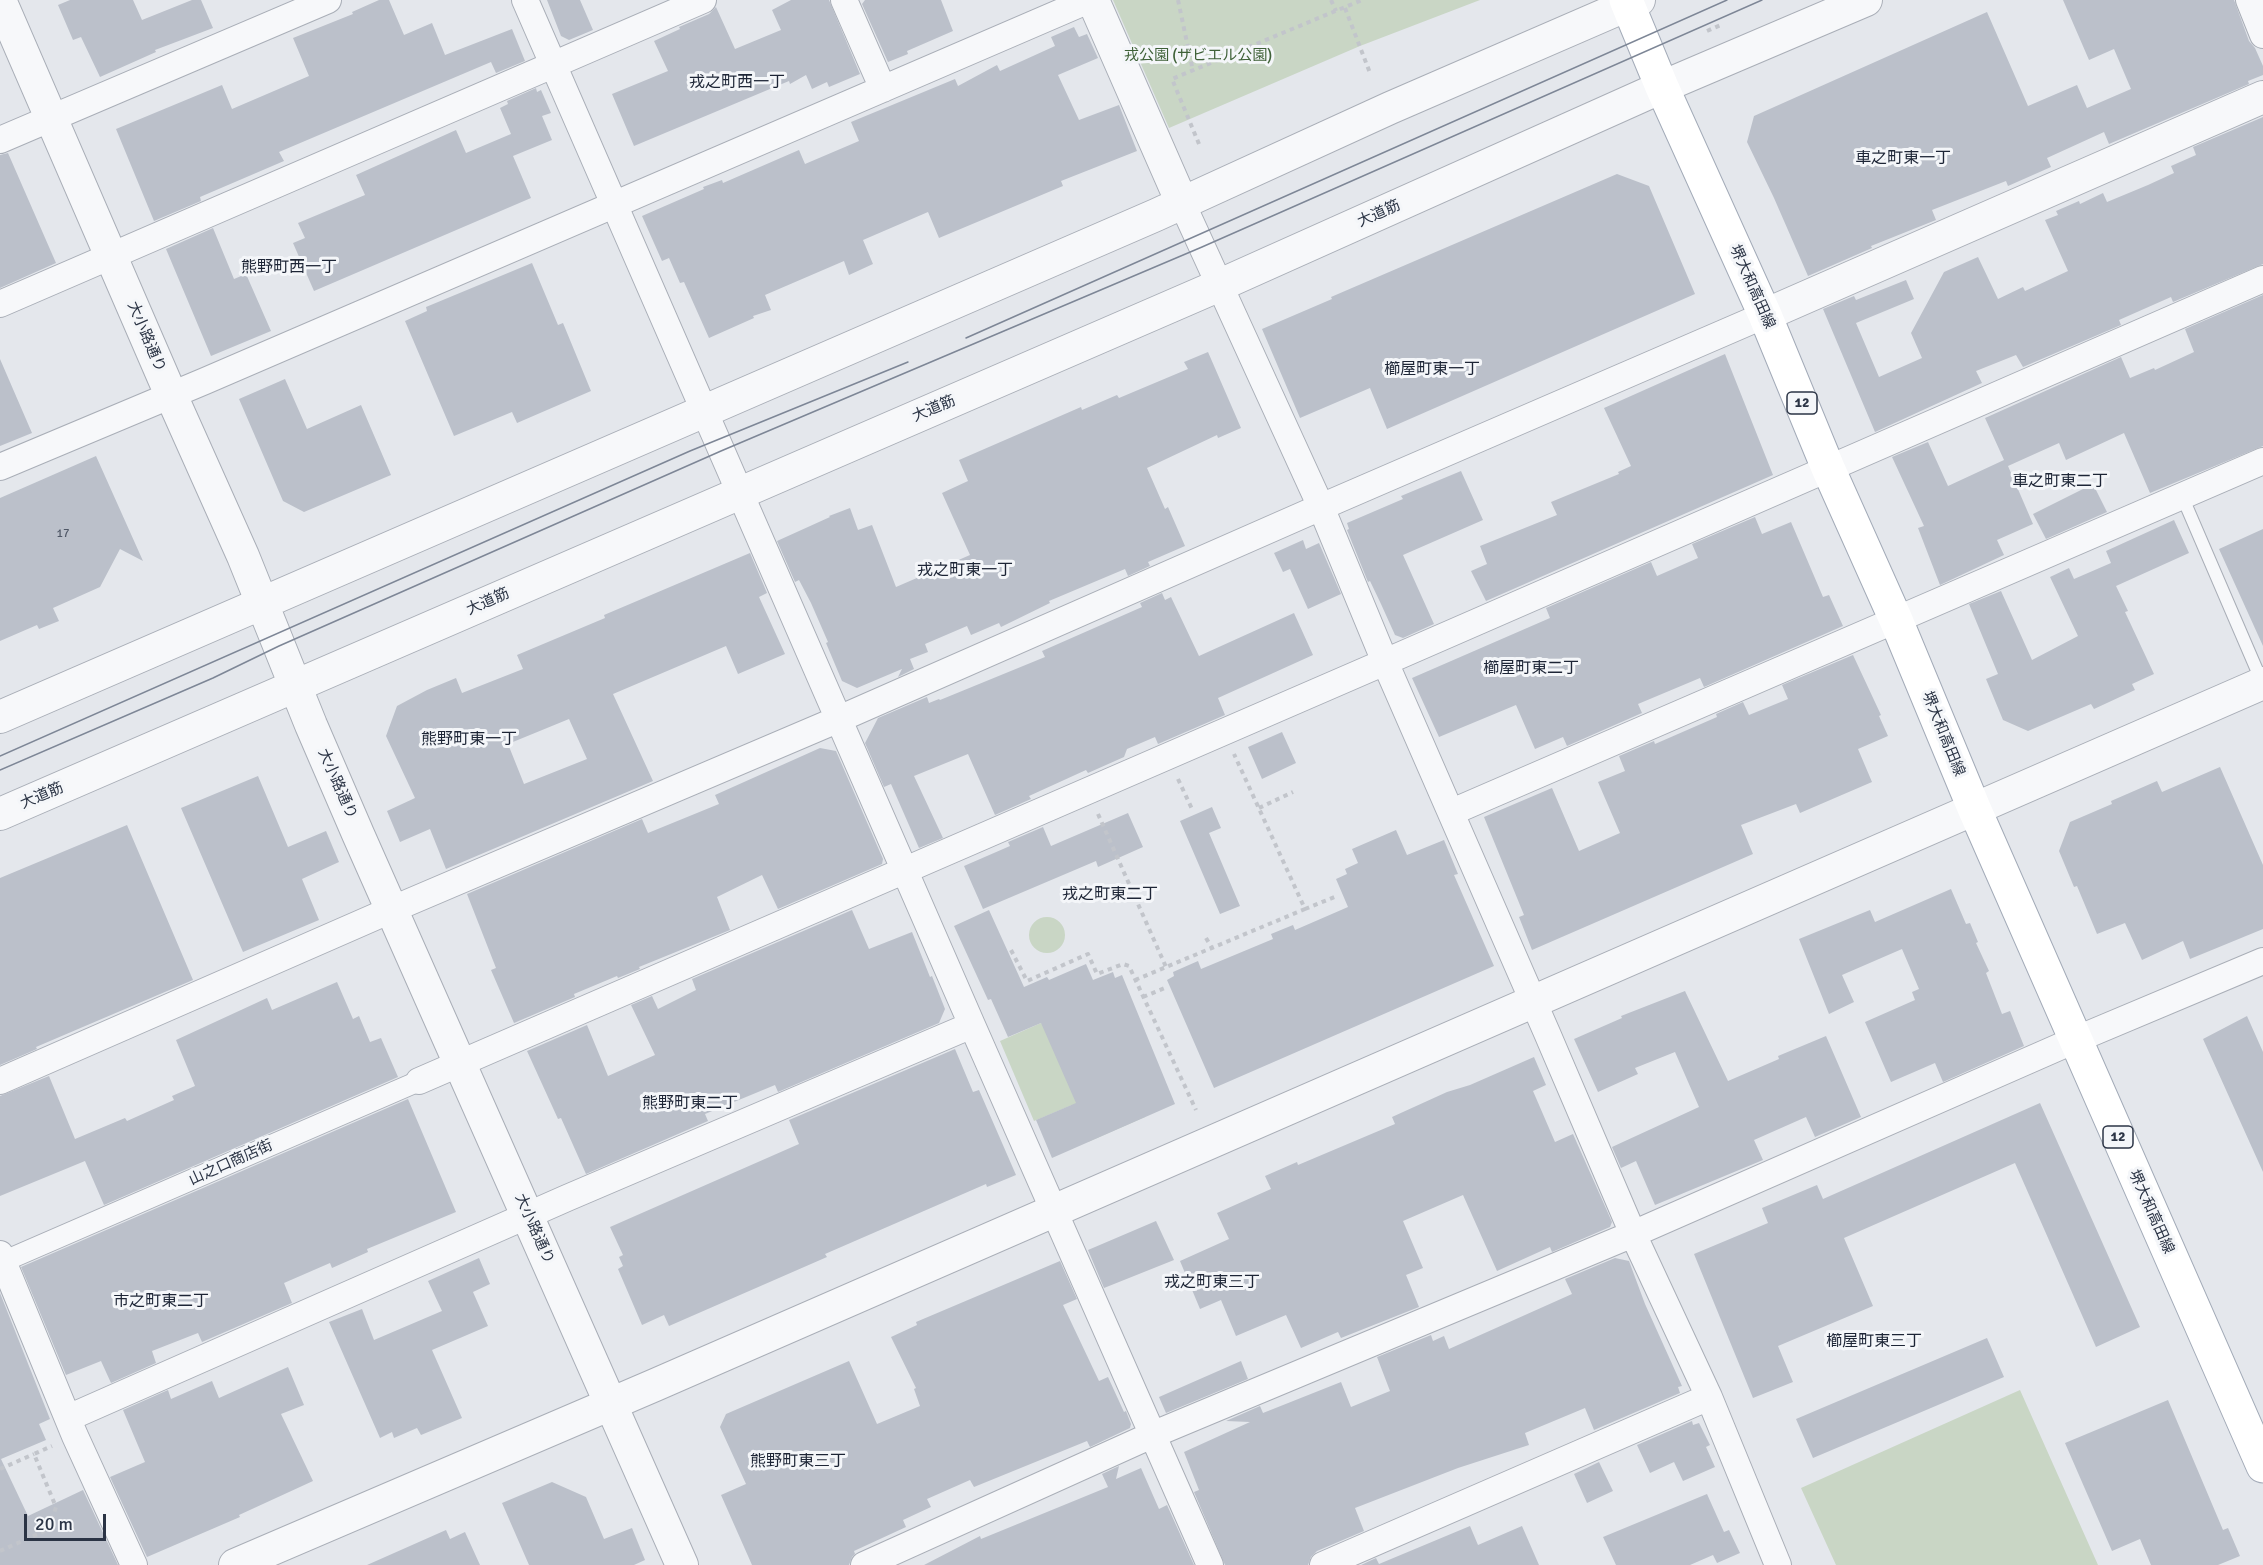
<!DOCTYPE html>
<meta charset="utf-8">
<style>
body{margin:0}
#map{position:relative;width:2263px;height:1565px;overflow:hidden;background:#e4e7ec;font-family:Signika,sans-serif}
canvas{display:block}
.scale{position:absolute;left:24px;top:1514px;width:82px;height:27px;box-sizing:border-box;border:3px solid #2b3445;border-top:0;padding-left:8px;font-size:18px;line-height:21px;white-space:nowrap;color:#2b3445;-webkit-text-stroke:4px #f4f6f9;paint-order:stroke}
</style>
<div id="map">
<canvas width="2263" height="1565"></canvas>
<div class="scale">20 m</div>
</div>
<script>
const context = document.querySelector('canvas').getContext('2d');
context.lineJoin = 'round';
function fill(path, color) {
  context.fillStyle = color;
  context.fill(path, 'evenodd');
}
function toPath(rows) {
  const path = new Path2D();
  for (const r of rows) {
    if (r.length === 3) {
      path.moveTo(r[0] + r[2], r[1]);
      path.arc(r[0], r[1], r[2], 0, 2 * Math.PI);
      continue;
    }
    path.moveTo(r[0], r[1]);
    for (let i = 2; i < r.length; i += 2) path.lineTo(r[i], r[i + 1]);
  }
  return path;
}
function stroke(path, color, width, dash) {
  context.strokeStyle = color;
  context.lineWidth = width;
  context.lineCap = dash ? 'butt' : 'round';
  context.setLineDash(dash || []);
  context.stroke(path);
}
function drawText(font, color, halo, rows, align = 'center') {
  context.font = font + ' Signika,"Noto Sans JP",sans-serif';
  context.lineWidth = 6;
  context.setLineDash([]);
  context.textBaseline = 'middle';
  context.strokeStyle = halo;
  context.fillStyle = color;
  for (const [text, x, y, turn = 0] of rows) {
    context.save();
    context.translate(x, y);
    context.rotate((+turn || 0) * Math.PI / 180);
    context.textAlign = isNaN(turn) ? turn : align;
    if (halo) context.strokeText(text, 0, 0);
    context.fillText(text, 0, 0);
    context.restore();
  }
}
fill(toPath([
 [1113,0,1480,0,1360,46,1169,128],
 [1047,935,18],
 [1041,1023,1127,1080,1145,1117,1088,1142,1072,1105,1034,1121,1000,1041],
 [2020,1390,2098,1565,1836,1565,1801,1488]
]), '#c9d6c5');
fill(toPath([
 [70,0,133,0,142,20,192,0,201,0,213,28,155,50,156,52,100,77,81,37,73,40,58,5],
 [379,0,389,0,404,35,432,23,445,55,512,29,525,61,496,73,491,62,279,152,284,161,200,197,201,201,154,221,116,129,222,85,232,109,309,76,293,38,353,14,352,12],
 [547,0,580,0,593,30,569,40,561,36],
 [791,0,829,0,860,74,829,87,827,82,812,89,806,75,790,84,789,81,634,146,612,94,668,71,654,41,680,29,679,27,709,14,716,7,735,49,781,30,772,10],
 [865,0,941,0,953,31,907,51,908,54,888,62,862,4],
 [2063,0,2234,0,2249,41,2255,48,2263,66,2263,75,2248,81,2249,84,2109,144,2104,132,2047,158,2051,167,2008,186,2006,181,1932,210,1936,220,1871,246,1872,248,1808,276,1774,198,1747,142,1754,116,1987,12,2028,106,2077,85,2087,108,2131,89,2114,49,2089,60],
 [1074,27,1079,37,1087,34,1098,58,1058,75,1079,120,1119,105,1137,151,1061,181,1063,186,939,238,928,212,863,240,873,264,849,275,844,261,765,295,771,310,753,316,754,318,709,338,684,282,680,283,669,258,662,261,642,216,704,189,703,187,722,180,723,183,799,150,805,164,859,141,851,122,955,79,958,86,997,65,1000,71,1055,46,1051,37],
 [536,88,537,92,541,90,551,113,542,116,552,140,513,156,531,198,314,291,293,243,305,238,298,223,365,195,356,175,456,130,466,153,511,134,500,108,508,104,507,101],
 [2263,117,2263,264,2173,302,2171,297,2119,320,2121,325,2023,367,2016,355,1976,371,1982,383,1875,432,1823,309,1854,296,1856,300,1906,280,1914,299,1856,323,1879,377,1922,358,1911,333,1944,272,1978,257,1998,299,2023,287,2025,291,2068,271,2045,220,2058,215,2056,211,2079,201,2080,204,2103,193,2107,202,2148,185,2174,173,2171,166,2196,155,2193,147],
 [8,153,56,263,0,288,0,155],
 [1617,174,1649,186,1695,294,1387,429,1370,388,1300,418,1262,329,1332,299,1331,297],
 [213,228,234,279,246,274,271,331,211,356,166,249],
 [532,263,558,325,563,323,591,391,517,423,512,412,454,436,405,321,427,311,426,307],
 [2263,295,2263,446,2150,493,2124,433,2066,460,2059,443,2008,466,2033,524,1997,540,2004,555,1940,585,1918,528,1924,526,1892,457,1928,442,1948,486,2004,460,1985,418,2121,357,2130,378,2154,368,2155,370,2194,352,2185,329],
 [1208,352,1241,428,1218,438,1217,435,1147,468,1165,509,1168,507,1185,546,1148,562,1150,566,1128,576,1125,569,1049,601,1050,603,1001,627,999,623,971,635,967,626,925,644,928,652,910,659,914,669,898,677,902,669,857,688,842,681,826,643,828,642,811,603,799,580,795,582,777,541,830,517,829,516,850,508,858,530,872,525,896,587,970,555,942,493,968,481,959,460,1081,407,1082,410,1117,395,1119,398,1188,369,1184,362],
 [1725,354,1773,475,1486,601,1471,571,1487,564,1480,546,1557,515,1551,502,1619,474,1618,472,1631,466,1604,408],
 [0,359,32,433,0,446],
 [285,379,307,429,361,405,391,475,304,512,283,501,239,399],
 [96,456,143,561,120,549,100,587,53,608,59,621,39,629,37,625,0,641,0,498],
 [1461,471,1483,520,1403,555,1434,624,1403,638,1395,635,1381,604,1370,581,1368,582,1347,530,1349,529,1347,523,1403,499,1401,496],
 [2093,484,2107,512,2046,539,2033,514],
 [1755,517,1762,534,1791,522,1823,597,1829,595,1843,626,1704,687,1700,678,1638,704,1642,713,1567,746,1563,737,1535,749,1516,705,1439,737,1412,678,1550,618,1546,608,1651,562,1657,576,1698,558,1692,544],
 [2174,520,2189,553,2116,586,2128,611,2125,612,2154,674,2132,684,2135,690,2094,709,2091,704,2028,731,2003,720,1986,679,1998,674,1969,604,2001,591,2032,660,2078,636,2050,577,2069,568,2074,579,2111,563,2106,551],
 [2263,529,2263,646,2219,549],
 [1303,540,1306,549,1319,543,1341,594,1308,609,1290,569,1283,572,1274,553],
 [750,553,767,593,759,597,785,654,738,674,726,646,613,694,653,781,446,869,430,829,400,842,387,811,415,798,386,736,397,706,427,690,456,678,462,693,523,669,517,655,605,618,604,615],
 [569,719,587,759,524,784,508,744],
 [1162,593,1165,600,1171,597,1199,656,1294,613,1313,655,1218,698,1225,715,1158,744,1155,737,1127,749,1124,757,1088,773,1086,770,1029,796,1031,799,995,815,968,754,914,776,943,838,919,848,891,784,884,787,865,743,878,718,927,697,929,703,939,699,940,700,1045,657,1042,651,1142,607,1140,603],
 [1853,655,1881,715,1879,716,1888,736,1858,749,1872,782,1800,813,1796,804,1741,825,1753,854,1532,950,1519,917,1524,915,1484,817,1552,788,1579,851,1620,833,1598,782,1625,771,1619,756,1654,741,1655,744,1717,717,1716,714,1743,702,1749,715,1788,699,1782,685],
 [1282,732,1296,763,1262,779,1248,747],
 [820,748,836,751,883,859,882,864,778,909,762,875,717,897,730,930,639,967,640,969,618,978,617,976,574,994,575,997,514,1023,491,970,496,968,467,894,642,819,648,833,719,804,715,795],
 [2220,767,2263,865,2263,929,2190,959,2183,941,2142,960,2125,923,2097,934,2077,886,2074,887,2059,851,2070,822,2112,804,2111,801,2157,781,2162,792],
 [258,776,288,847,326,831,339,862,302,879,319,920,243,952,181,808],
 [1212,807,1221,828,1209,833,1240,906,1220,914,1180,821],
 [1128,813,1143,847,1098,867,1096,861,983,909,964,866,1010,846,1008,842,1043,827,1051,846],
 [127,825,193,980,36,1047,37,1049,0,1065,0,878],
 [1396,830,1407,855,1444,840,1458,874,1454,875,1494,966,1214,1088,1167,980,1174,976,1173,972,1198,961,1201,969,1273,939,1271,934,1293,925,1295,930,1348,907,1336,879,1347,874,1345,869,1358,863,1352,849],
 [1951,889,1966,924,1970,923,1978,942,1976,943,1989,971,1986,973,2002,1014,2010,1011,2024,1046,1943,1082,1935,1063,1891,1082,1865,1022,1915,1000,1912,992,1919,989,1902,949,1842,975,1854,1002,1829,1014,1799,939,1870,910,1875,922],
 [852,910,869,949,912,932,930,977,932,976,945,1009,939,1023,778,1092,775,1085,705,1114,708,1121,586,1174,561,1118,558,1119,527,1051,587,1025,608,1076,655,1055,631,1005,652,996,658,1009,696,990,692,979],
 [989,910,1024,987,1047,977,1049,980,1086,964,1093,980,1113,972,1115,978,1122,975,1175,1104,1052,1158,1036,1120,1076,1103,1041,1023,1008,1037,991,999,988,1000,954,926],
 [337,982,353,1019,359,1016,370,1042,381,1038,398,1077,104,1205,85,1161,0,1196,0,1096,49,1076,75,1139,125,1118,127,1121,174,1100,172,1096,195,1086,176,1040,267,998,272,1010],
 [1685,991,1728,1081,1779,1059,1778,1056,1826,1036,1861,1117,1815,1137,1806,1117,1754,1140,1763,1160,1655,1205,1636,1161,1621,1168,1612,1147,1699,1107,1675,1052,1635,1068,1638,1074,1598,1092,1574,1039,1622,1018,1621,1016],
 [2247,1016,2263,1052,2263,1172,2203,1039],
 [955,1049,973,1092,979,1090,1016,1175,987,1187,986,1184,825,1254,827,1257,669,1326,664,1315,642,1325,618,1269,623,1266,619,1257,623,1255,610,1227,799,1144,789,1120],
 [1534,1057,1546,1085,1533,1091,1555,1142,1573,1134,1612,1222,1610,1227,1552,1252,1550,1247,1497,1271,1463,1195,1403,1221,1423,1268,1406,1275,1419,1307,1341,1338,1338,1332,1301,1348,1286,1315,1236,1336,1221,1300,1200,1309,1180,1261,1229,1239,1217,1213,1271,1189,1265,1176,1297,1162,1298,1165,1395,1124,1392,1117,1447,1092,1470,1085],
 [408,1099,456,1212,367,1249,368,1252,332,1268,330,1263,284,1283,292,1303,202,1342,198,1333,152,1351,156,1363,111,1383,101,1361,66,1375,21,1267],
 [2040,1103,2140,1327,2096,1347,2015,1163,1844,1238,1873,1306,1778,1346,1793,1382,1753,1398,1694,1254,1768,1223,1762,1208,1817,1185,1823,1199],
 [1156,1221,1174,1260,1104,1288,1088,1250],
 [479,1258,490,1284,473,1292,488,1326,432,1350,462,1418,421,1435,417,1428,394,1438,392,1432,380,1438,329,1322,362,1309,374,1340,442,1311,428,1281],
 [1615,1258,1629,1261,1645,1304,1682,1386,1678,1387,1680,1393,1594,1430,1585,1408,1525,1433,1529,1445,1458,1468,1355,1508,1364,1531,1317,1551,1311,1557,1308,1565,1225,1565,1194,1492,1199,1490,1184,1452,1250,1422,1226,1421,1260,1406,1263,1413,1341,1382,1351,1407,1390,1391,1377,1357,1431,1335,1433,1341,1444,1336,1449,1349,1572,1294,1565,1279],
 [1060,1261,1077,1299,1063,1305,1099,1381,1108,1377,1124,1412,1126,1411,1131,1424,1130,1428,1090,1447,1087,1441,974,1487,970,1480,927,1499,931,1507,903,1520,906,1527,854,1551,855,1554,852,1557,849,1565,752,1565,721,1495,746,1484,720,1427,726,1414,849,1361,877,1424,920,1406,914,1389,916,1388,891,1337,917,1325,916,1322],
 [0,1293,50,1419,39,1424,46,1440,1,1459,28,1516,83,1490,118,1565,0,1565],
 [1987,1338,2004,1377,1813,1458,1796,1419],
 [1241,1361,1248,1379,1166,1413,1159,1397],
 [288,1367,304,1405,281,1414,313,1481,239,1515,240,1517,147,1557,110,1477,145,1462,123,1410,168,1390,171,1399,212,1381,219,1398],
 [2168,1400,2223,1530,2228,1528,2240,1556,2218,1565,2151,1565,2140,1539,2112,1551,2065,1443],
 [1692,1421,1693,1425,1699,1423,1710,1445,1706,1447,1715,1467,1683,1481,1674,1462,1650,1473,1637,1445],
 [1599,1462,1613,1491,1587,1503,1574,1474],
 [1119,1466,1116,1479,1141,1468,1159,1509,1167,1505,1194,1565,924,1565,980,1536,981,1539,1108,1487,1102,1474],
 [552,1482,586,1497,604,1539,632,1528,645,1560,634,1565,529,1565,502,1503],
 [1707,1494,1724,1532,1729,1530,1740,1553,1717,1563,1713,1555,1690,1565,1616,1565,1603,1537],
 [1470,1526,1478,1545,1522,1526,1539,1565,1361,1565,1376,1558,1379,1564],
 [446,1530,450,1539,465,1532,480,1565,367,1565]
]), '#bbc0ca');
const service = toPath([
 [2182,496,2262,682]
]);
const pedestrian = toPath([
 [0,1263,419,1081]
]);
const minor = toPath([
 [525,0,972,1025,1210,1565],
 [844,0,883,89],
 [2249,0,2263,35],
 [0,140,328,0],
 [1182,203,1321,507,1385,662,1547,1033,1633,1234,1709,1397,1778,1565],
 [0,304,703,0],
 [0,467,205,381,1089,0],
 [1452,812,2263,461],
 [0,1081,393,909,839,719,1321,507,1765,315],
 [419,1081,1385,662,2263,279],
 [0,1254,75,1436,134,1565],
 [68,1418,567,1198,972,1025],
 [864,1565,1152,1435,1633,1234,2075,1040,2263,961],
 [1323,1565,1709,1397]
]);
const tertiary = toPath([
 [0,0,171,395,243,556,311,725,358,834,682,1565],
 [1093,0,1182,203],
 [1765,315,2263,97],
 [0,717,1156,215,1390,108,1639,0],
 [0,814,1220,285,1662,87,1866,0],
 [235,1565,655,1385,2263,683]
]);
const primary = toPath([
 [1626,0,1662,87,1765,315,1828,468,1896,620,1974,808,2263,1466]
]);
stroke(service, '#a9aeb7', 14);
stroke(pedestrian, '#a9aeb7', 22);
stroke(minor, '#a9aeb7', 28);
stroke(tertiary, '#a9aeb7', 34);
stroke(primary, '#a3abb8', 35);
stroke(toPath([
 [1178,0,1193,71],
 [1331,0,1336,11],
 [1345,8,1370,73],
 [1707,31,1723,24],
 [1199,144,1172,79,1362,0],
 [1178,779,1192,809],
 [1259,808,1293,792],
 [1098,814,1166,967],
 [1305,909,1337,896],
 [1206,938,1212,948],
 [1011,950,1027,981,1088,954,1097,974,1123,964,1129,966,1196,1110],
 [1135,980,1305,909,1234,754],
 [1143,997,1167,987],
 [0,1469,34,1454],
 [0,1551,49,1529,56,1507,34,1454,52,1446]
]), '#c2c5cb', 4, [4.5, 4.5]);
stroke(service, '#f7f8fa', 12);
stroke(pedestrian, '#f7f8fa', 20);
stroke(minor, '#f7f8fa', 26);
stroke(tertiary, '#f7f8fa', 32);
stroke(primary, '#fff', 33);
stroke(toPath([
 [966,338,1727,0],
 [0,756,690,451,908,362],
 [0,770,213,678,279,646,721,451,1202,247,1762,0]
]), '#7d8696', 1.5);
drawText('12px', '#4f5766', null, [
 ["17",63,534]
]);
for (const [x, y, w] of [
 [1802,403,30],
 [2118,1137,30]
]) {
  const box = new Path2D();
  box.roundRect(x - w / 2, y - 11, w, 22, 4.5);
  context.fillStyle = '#f4f6f9';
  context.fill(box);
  stroke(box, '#2b3445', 1.5);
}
drawText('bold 14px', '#2b3445', null, [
 ["12",1802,403],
 ["12",2118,1137]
]);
drawText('15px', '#3f6138', '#f4f6f9', [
 ["戎公園 (ザビエル公園)",1198,56]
]);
drawText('15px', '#2b3445', '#f4f6f9', [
 ["大道筋",1379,214,-24],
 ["堺大和高田線",1752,287,66],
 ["大小路通り",146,337,67],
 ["大道筋",934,409,-23],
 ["大道筋",488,602,-24],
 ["堺大和高田線",1943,734,68],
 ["大小路通り",337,784,66],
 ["大道筋",42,796,-23],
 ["山之口商店街",231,1163,-24],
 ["堺大和高田線",2151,1212,66],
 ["大小路通り",534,1229,66]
]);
drawText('16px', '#1d2536', '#f4f6f9', [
 ["戎之町西一丁",737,83],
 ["車之町東一丁",1903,159],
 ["熊野町西一丁",289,268],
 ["櫛屋町東一丁",1432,370],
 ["車之町東二丁",2060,482],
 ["戎之町東一丁",965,571],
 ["櫛屋町東二丁",1531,669],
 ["熊野町東一丁",469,740],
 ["戎之町東二丁",1110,895],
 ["熊野町東二丁",690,1104],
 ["戎之町東三丁",1212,1283],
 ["市之町東二丁",161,1302],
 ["櫛屋町東三丁",1874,1342],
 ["熊野町東三丁",798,1462]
]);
</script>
